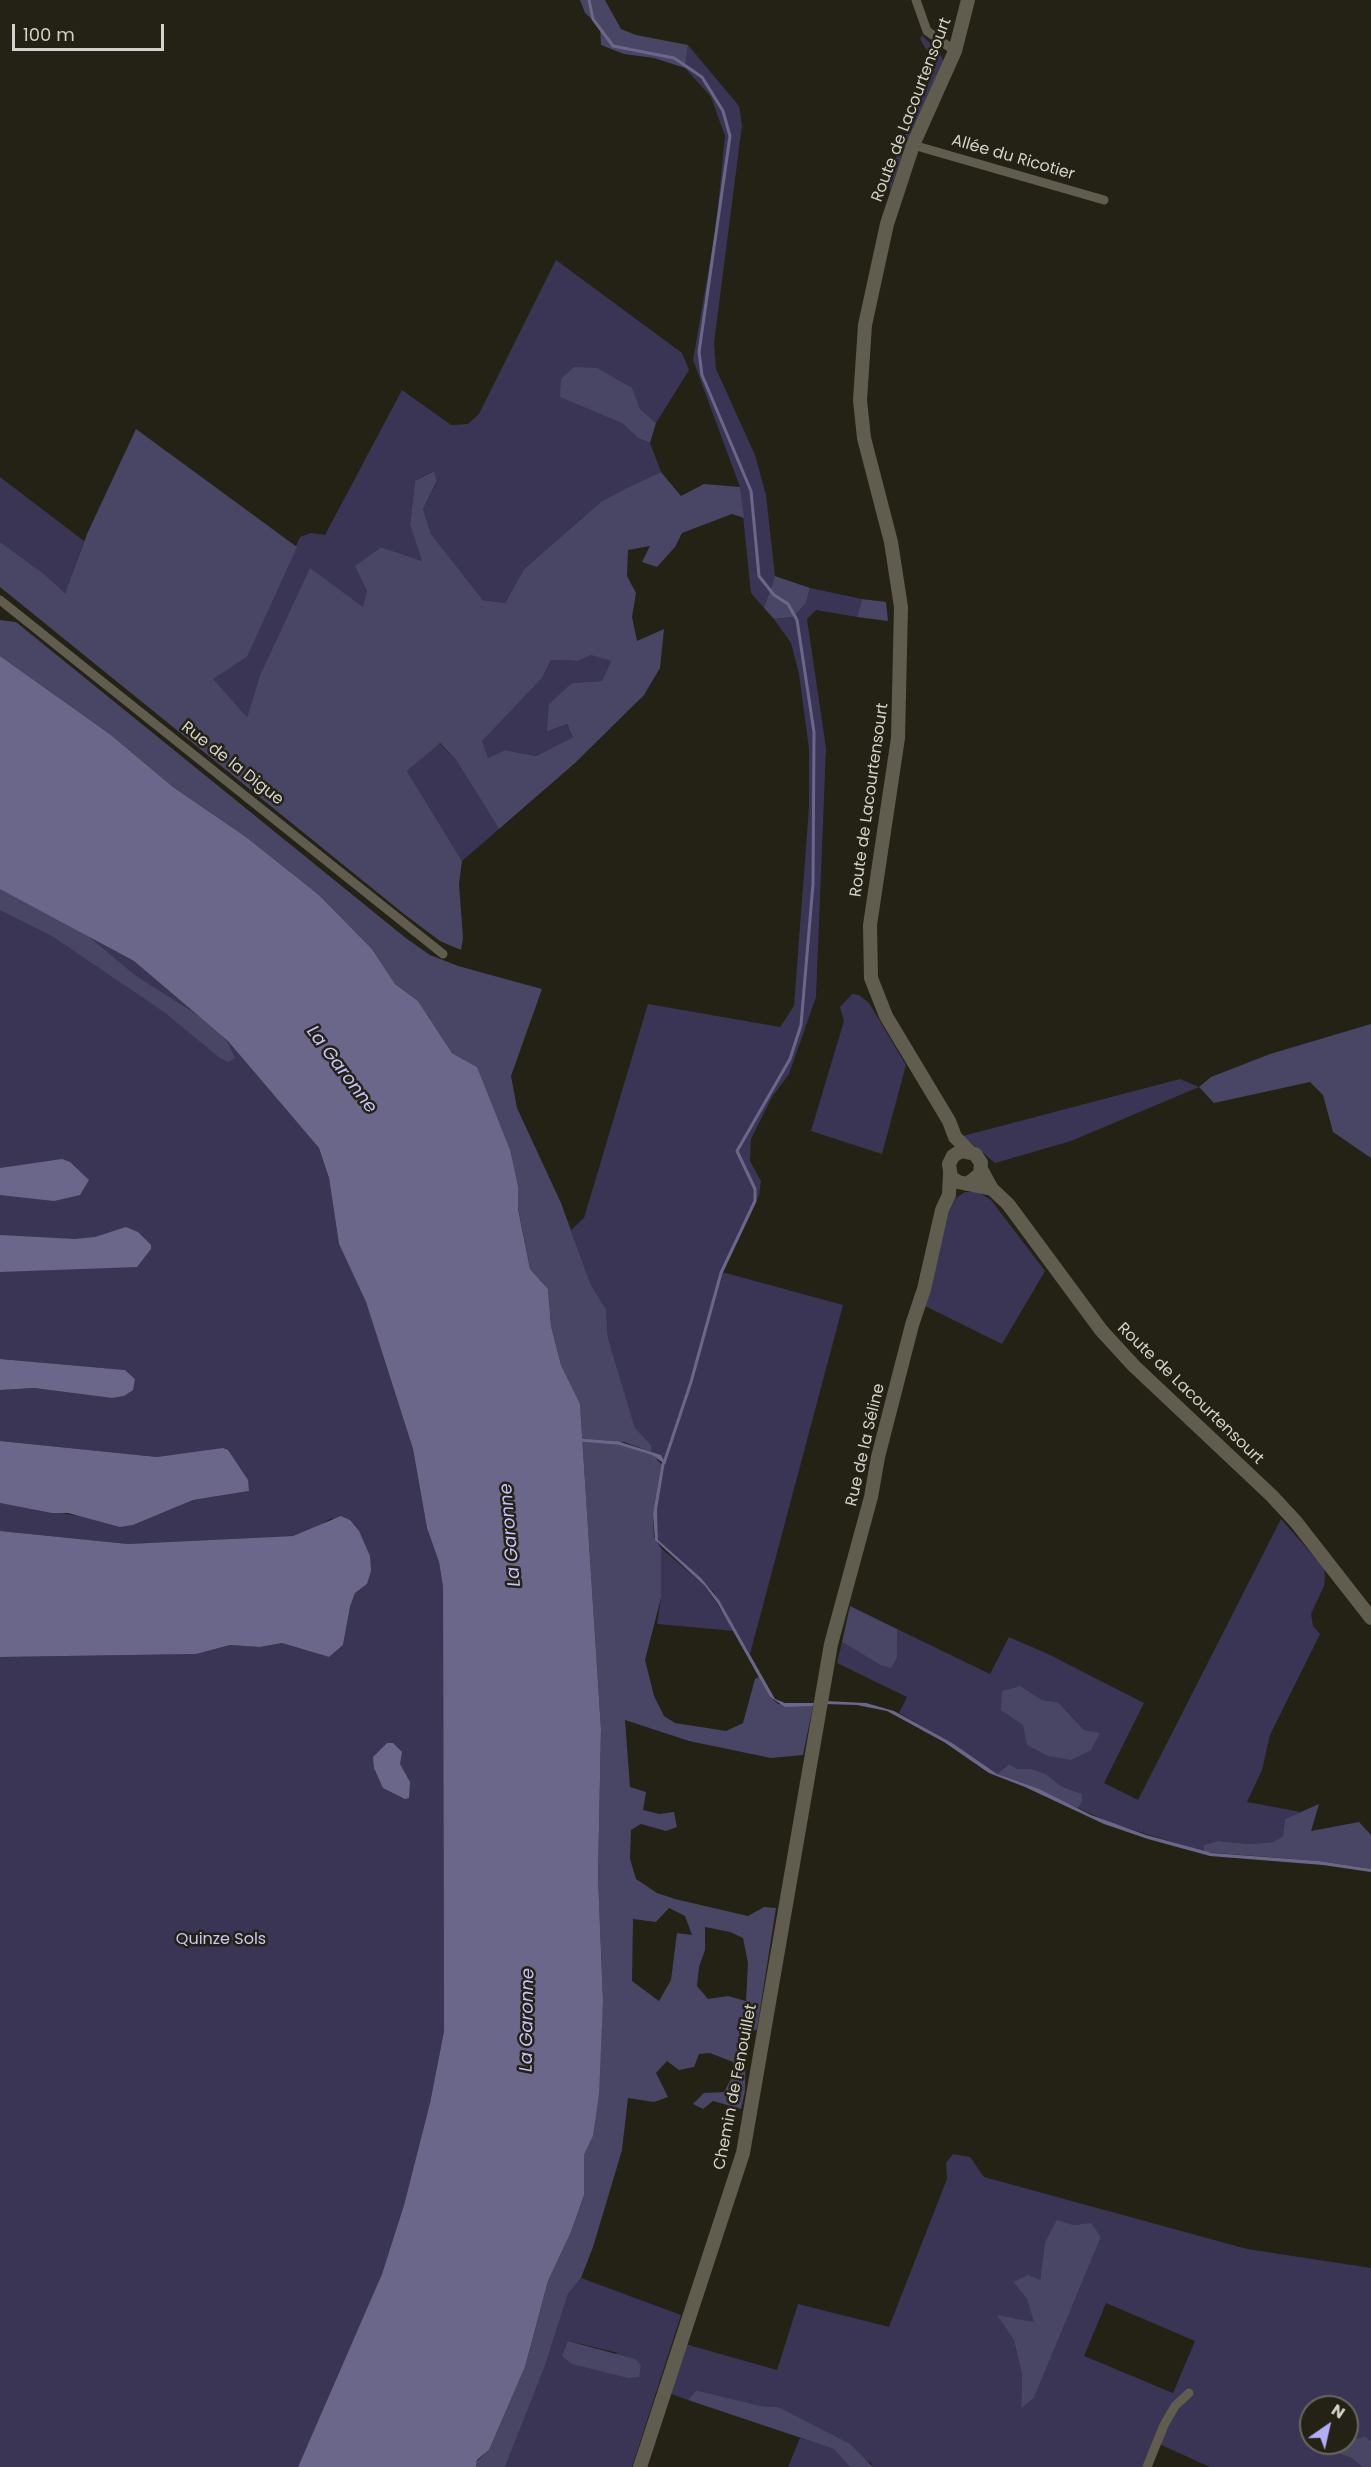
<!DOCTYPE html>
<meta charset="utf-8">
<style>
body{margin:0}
#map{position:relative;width:1371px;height:2467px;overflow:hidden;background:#242115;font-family:Poppins,sans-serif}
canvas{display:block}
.north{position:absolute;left:1299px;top:2395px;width:60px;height:60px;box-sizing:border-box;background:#242115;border:2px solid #6a675d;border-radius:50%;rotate:34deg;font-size:16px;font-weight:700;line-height:24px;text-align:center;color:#d3d1c9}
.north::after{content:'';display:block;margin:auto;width:21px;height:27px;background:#b5acf8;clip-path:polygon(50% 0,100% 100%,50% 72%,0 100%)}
.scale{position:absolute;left:12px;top:24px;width:152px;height:27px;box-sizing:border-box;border:3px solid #d3d1c9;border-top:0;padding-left:8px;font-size:18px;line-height:21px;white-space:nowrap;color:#d3d1c9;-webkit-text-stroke:4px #242115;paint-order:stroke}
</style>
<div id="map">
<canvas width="1371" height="2467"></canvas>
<div class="north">N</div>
<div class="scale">100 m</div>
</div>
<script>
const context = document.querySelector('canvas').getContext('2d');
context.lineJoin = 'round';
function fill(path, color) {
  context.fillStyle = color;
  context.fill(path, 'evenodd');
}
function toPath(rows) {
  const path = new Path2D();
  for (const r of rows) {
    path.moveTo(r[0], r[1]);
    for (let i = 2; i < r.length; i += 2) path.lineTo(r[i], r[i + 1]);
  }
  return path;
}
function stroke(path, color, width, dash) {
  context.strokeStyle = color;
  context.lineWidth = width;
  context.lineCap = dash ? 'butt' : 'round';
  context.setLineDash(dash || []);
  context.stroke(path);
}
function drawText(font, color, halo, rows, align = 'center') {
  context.font = font + ' Poppins,sans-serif';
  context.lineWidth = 5;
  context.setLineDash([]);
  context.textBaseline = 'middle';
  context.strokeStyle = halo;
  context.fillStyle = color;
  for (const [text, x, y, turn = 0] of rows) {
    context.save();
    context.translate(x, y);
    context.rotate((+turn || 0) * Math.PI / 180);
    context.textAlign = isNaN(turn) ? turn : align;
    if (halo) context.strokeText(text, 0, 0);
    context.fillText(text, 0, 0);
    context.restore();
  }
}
fill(toPath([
 [922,35,941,55,943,61,904,150,890,191,889,173,933,73,934,63,920,39],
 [688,45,739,106,742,125,714,343,716,369,755,455,766,495,775,576,764,608,751,593,740,487,693,360,716,227,725,136,711,97,685,68],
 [556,260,682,353,689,370,656,423,640,409,631,388,595,410,622,423,638,438,650,443,661,472,602,501,524,569,505,603,483,600,431,534,423,509,437,482,433,471,415,481,410,525,422,561,381,547,356,566,367,591,364,608,310,569,260,675,247,717,212,679,247,657,300,537,311,533,325,535,402,390,451,425,468,424,479,414],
 [0,477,84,541,65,593,43,573,0,542],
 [810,588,862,599,857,617,816,610,807,619,826,748,816,997,789,1074,772,1097,751,1139,750,1161,761,1181,759,1195,722,1272,843,1305,750,1654,713,1591,658,1540,657,1510,665,1462,661,1455,651,1452,651,1445,635,1429,608,1338,606,1309,591,1285,571,1230,584,1218,648,1004,780,1027,794,1006,809,807,809,749,799,674,791,643,774,619,793,617,806,603],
 [591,654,611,661,602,681,571,683,548,732,567,724,573,737,536,756,505,750,488,758,481,741,542,678,551,660,578,661],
 [439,743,456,760,499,829,462,861,407,771],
 [0,889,134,961,227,1040,319,1148,329,1178,339,1244,366,1302,413,1449,427,1528,439,1562,443,1587,444,2031,430,2103,404,2205,382,2274,298,2467,0,2467,0,1657,195,1654,230,1645,260,1647,282,1643,329,1657,343,1645,350,1608,355,1593,367,1584,332,1518,317,1527,293,1536,128,1544,0,1531,0,1503,133,1525,193,1500,249,1491,228,1450,157,1457,0,1441,0,1390,34,1388,112,1398,124,1396,132,1390,135,1379,125,1370,0,1359],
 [852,994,859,995,869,1003,906,1065,882,1154,811,1131,844,1021,840,1007],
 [1180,1079,1199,1087,1071,1141,995,1163,963,1136],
 [965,1192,978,1192,991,1200,1045,1271,1002,1344,925,1306,949,1212,956,1198],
 [1281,1519,1324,1568,1325,1576,1324,1586,1311,1614,1313,1626,1320,1634,1270,1735,1262,1770,1247,1802,1301,1812,1285,1819,1283,1836,1273,1842,1250,1844,1218,1841,1204,1845,1204,1852,1111,1823,1078,1808,1082,1802,1081,1794,1061,1786,1046,1774,1032,1769,1018,1769,1009,1764,997,1774,985,1767,951,1743,899,1713,907,1697,837,1663,842,1642,880,1665,897,1658,897,1629,990,1674,1009,1637,1050,1655,1144,1703,1104,1783,1138,1800],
 [1021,1686,1042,1700,1058,1702,1084,1730,1100,1734,1028,1745],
 [661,1548,705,1586,735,1631,657,1624,661,1598],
 [953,2154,970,2157,984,2177,1247,2249,1371,2268,1371,2441,1365,2436,1352,2440,1347,2438,1347,2407,1311,2407,1311,2443,1319,2443,1318,2447,1352,2458,1362,2467,1210,2467,1159,2444,1149,2467,873,2467,871,2463,778,2407,761,2406,696,2390,688,2400,669,2393,685,2344,777,2370,798,2304,889,2327,947,2179,946,2163],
 [1091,2224,1101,2237,1034,2398,1021,2409,1022,2375,1014,2340,1014,2318,1035,2323,1027,2299,1013,2282,1040,2280,1045,2242,1073,2225],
 [1106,2303,1195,2341,1173,2393,1084,2356],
 [581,2278,681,2315,632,2467,505,2467,545,2366,568,2294],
 [568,2341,569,2341,618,2353,584,2365,572,2364],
 [800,2438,835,2449,850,2467,788,2467]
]), '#3a3555');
fill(toPath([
 [580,0,605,0,621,29,636,35,688,45,685,68,654,58,624,54,601,45,600,26,585,13],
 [574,367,597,368,632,388,640,409,656,423,650,443,638,438,622,423,560,397,561,379],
 [136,429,297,547,247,657,213,679,247,717,260,675,310,568,363,607,367,591,355,566,381,547,422,561,410,525,415,481,434,471,437,481,423,509,431,534,483,600,505,603,524,569,602,501,629,487,661,472,681,496,704,484,740,487,744,518,732,514,682,533,675,547,657,567,642,562,650,546,628,550,627,576,636,593,632,617,637,641,664,629,660,668,644,695,575,763,499,829,456,760,440,743,407,771,462,861,459,884,463,938,461,950,440,941,404,914,0,587,0,542,43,573,65,593,87,534],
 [591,655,611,661,602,681,572,683,549,704,547,732,567,724,573,737,536,756,505,750,488,758,482,741,542,678,551,660,578,661],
 [775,576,810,588,806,603,793,617,774,619,764,608],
 [862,599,886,602,888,621,857,617],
 [0,620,16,622,407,939,430,955,458,966,542,989,511,1076,517,1108,561,1203,591,1285,606,1309,608,1338,635,1428,651,1445,651,1452,624,1442,614,1443,653,1455,663,1466,653,1516,654,1537,661,1548,661,1598,645,1660,654,1696,664,1716,675,1723,726,1731,743,1723,755,1679,759,1677,770,1697,778,1704,813,1706,803,1755,771,1758,689,1741,625,1720,630,1787,646,1792,643,1810,659,1814,674,1812,677,1827,666,1831,641,1824,631,1830,630,1859,636,1879,657,1893,675,1899,748,1916,764,1907,776,1908,757,2029,746,2036,745,2091,741,2109,713,2101,703,2109,693,2104,704,2093,724,2092,733,2075,733,2062,710,2053,699,2054,694,2067,679,2070,667,2061,656,2073,668,2097,654,2102,628,2098,622,2150,593,2247,581,2278,568,2294,545,2366,505,2467,476,2467,477,2461,489,2450,525,2367,548,2281,571,2232,584,2195,584,2155,593,2136,603,2001,598,1876,601,1729,580,1405,561,1365,551,1326,548,1289,530,1269,518,1208,518,1186,477,1067,452,1053,418,1001,395,984,372,949,319,895,246,837,173,787,111,735,0,656],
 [669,1908,685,1916,692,1935,677,1933,671,1980,659,2001,632,1981,633,1919,656,1922],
 [705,1927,730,1932,743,1938,748,1963,746,2001,728,1996,708,1999,697,1986,699,1967,705,1950],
 [0,885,88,936,136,976,210,1023,224,1035,235,1058,228,1062,220,1058,164,1012,52,936,0,910],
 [1371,1024,1371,1158,1333,1132,1323,1095,1310,1082,1214,1103,1199,1087,1211,1077,1270,1054],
 [850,1606,897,1629,897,1658,891,1668,880,1665,842,1642],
 [1021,1686,1042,1700,1058,1702,1084,1730,1100,1733,1091,1750,1071,1760,1048,1756,1027,1745,1023,1725,1001,1710,1002,1691],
 [1009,1764,1018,1769,1032,1769,1046,1774,1061,1786,1082,1794,1082,1802,1078,1808,997,1774],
 [1319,1804,1311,1831,1359,1822,1371,1835,1371,1869,1319,1861,1204,1852,1204,1845,1218,1841,1250,1844,1273,1842,1283,1836,1285,1819],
 [1057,2220,1073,2225,1091,2223,1101,2237,1034,2398,1021,2409,1022,2375,1014,2340,997,2315,1034,2322,1027,2299,1013,2282,1028,2275,1040,2280,1045,2242],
 [568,2341,635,2359,641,2365,639,2377,628,2378,572,2364,562,2356],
 [696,2390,761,2406,778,2407,850,2444,873,2467,850,2467,834,2449,688,2400],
 [1365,2436,1371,2441,1371,2467,1362,2467,1352,2458,1318,2447,1319,2443,1347,2443,1347,2438,1352,2440]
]), '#494565');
fill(toPath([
 [0,656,111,735,173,787,246,837,319,895,372,949,395,984,418,1001,452,1053,477,1067,510,1150,518,1186,518,1209,530,1269,548,1289,551,1326,561,1365,580,1404,601,1729,598,1876,603,2001,599,2094,593,2136,584,2155,584,2195,571,2232,548,2281,525,2367,489,2450,477,2460,476,2467,298,2467,382,2274,404,2205,430,2103,444,2031,443,1587,439,1562,427,1528,413,1449,366,1302,339,1244,329,1178,319,1148,227,1040,134,961,0,889],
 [62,1159,70,1162,89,1180,80,1195,54,1201,0,1195,0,1168],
 [126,1227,138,1232,151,1245,151,1249,137,1267,0,1272,0,1235,75,1239,95,1237],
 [0,1359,125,1370,135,1379,133,1390,124,1396,112,1398,34,1388,0,1390],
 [0,1441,157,1457,223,1448,228,1450,248,1480,249,1491,193,1500,133,1525,120,1527,68,1513,52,1513,0,1503],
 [617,1441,661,1455,665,1462,657,1510,658,1540,701,1578,719,1600,775,1699,785,1703,814,1703,813,1706,785,1707,770,1697,718,1604,705,1586,655,1540,653,1514,662,1462,652,1455,613,1443],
 [341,1516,350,1520,359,1531,370,1556,371,1571,367,1584,355,1593,350,1607,343,1645,329,1657,282,1643,260,1647,230,1645,196,1654,0,1657,0,1531,128,1544,293,1536],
 [826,1701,866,1703,894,1711,952,1743,997,1774,1039,1789,1091,1815,1146,1835,1212,1853,1319,1861,1371,1869,1371,1872,1323,1865,1210,1856,1148,1839,1104,1824,1025,1787,989,1773,944,1742,887,1711,857,1705,824,1704],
 [387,1743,393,1743,402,1752,400,1764,410,1782,409,1798,405,1799,383,1788,374,1768,373,1757]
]), '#6b678a');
stroke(toPath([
 [589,0,593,19,613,46,674,58,702,77,723,111,730,136,699,352,702,375,751,491,759,576,774,595,788,604,797,620,814,732,813,884,801,1025,790,1059,737,1151,755,1189,755,1201,721,1273,691,1382,664,1463],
 [579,1440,617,1443]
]), '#6b678a', 3);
stroke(toPath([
 [916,0,927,31,955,51],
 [913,145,1104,200],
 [0,600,443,954],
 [1147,2467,1164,2425,1175,2406,1189,2393]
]), '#605d4f', 9);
stroke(toPath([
 [968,0,955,51,913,145,887,224,865,325,860,400,864,438,891,542,901,607,898,738,870,925,871,978,886,1016,949,1121,955,1137,970,1152],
 [981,1169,992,1189,1008,1204,1101,1330,1134,1366,1272,1496,1296,1522,1371,1618],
 [969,1183,980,1174,981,1163,975,1154,961,1151,953,1156,949,1164,951,1177,958,1182,992,1189],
 [640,2467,743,2153,831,1644,871,1497,878,1457,912,1325,924,1289,942,1210,949,1195,950,1173]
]), '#605d4f', 14);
drawText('16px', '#d3d1c9', '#242115', [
 ["Route de Lacourtensourt",912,110,-69],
 ["Allée du Ricotier",1013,158,16],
 ["Rue de la Digue",232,764,38],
 ["Route de Lacourtensourt",870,800,-82],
 ["Route de Lacourtensourt",1190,1394,44],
 ["Rue de la Séline",866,1445,-77],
 ["Chemin de Fenouillet",736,2087,-79]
]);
drawText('16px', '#cbc6f7', '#242115', [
 ["Quinze Sols",221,1940]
]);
drawText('italic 18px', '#c8c2fe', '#242115', [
 ["La Garonne",341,1070,53],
 ["La Garonne",511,1535,-95],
 ["La Garonne",528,2020,-89]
]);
</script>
